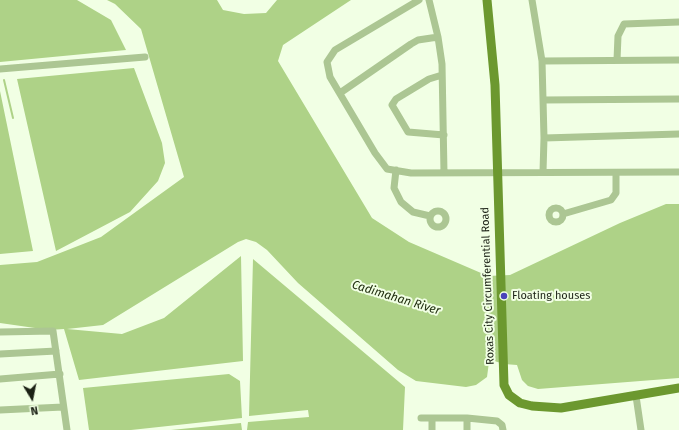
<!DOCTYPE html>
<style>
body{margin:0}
#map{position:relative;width:679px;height:430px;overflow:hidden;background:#f1ffe4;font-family:"Fira Sans",sans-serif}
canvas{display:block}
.north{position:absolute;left:12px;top:378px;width:40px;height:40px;-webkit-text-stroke:3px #f1ffe4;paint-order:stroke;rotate:170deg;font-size:11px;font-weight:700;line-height:16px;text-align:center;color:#1b2115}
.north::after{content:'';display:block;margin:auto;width:14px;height:18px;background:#1b2115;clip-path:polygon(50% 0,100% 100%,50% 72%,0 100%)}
</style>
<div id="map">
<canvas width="679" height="430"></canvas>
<div class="north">N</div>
</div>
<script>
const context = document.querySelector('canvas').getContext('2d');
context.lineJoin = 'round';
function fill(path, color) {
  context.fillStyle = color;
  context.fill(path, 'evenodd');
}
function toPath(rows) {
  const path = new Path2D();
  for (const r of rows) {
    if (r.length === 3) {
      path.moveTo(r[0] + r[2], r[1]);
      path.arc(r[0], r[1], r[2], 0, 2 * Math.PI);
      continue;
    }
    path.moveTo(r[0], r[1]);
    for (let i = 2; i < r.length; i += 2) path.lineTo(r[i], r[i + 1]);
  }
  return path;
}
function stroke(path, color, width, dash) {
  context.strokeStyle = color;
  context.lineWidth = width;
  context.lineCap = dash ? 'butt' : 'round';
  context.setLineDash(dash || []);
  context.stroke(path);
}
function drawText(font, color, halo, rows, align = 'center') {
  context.font = font + ' "Fira Sans",sans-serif';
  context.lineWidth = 4;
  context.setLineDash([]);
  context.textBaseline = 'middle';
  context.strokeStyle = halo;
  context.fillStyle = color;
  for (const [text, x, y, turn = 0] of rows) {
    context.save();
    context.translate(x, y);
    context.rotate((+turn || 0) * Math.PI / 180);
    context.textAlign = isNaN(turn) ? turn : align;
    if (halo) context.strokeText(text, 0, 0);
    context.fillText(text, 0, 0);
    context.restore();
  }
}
fill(toPath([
 [0,0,77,0,111,20,126,50,0,62],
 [107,0,217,0,223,10,244,14,266,13,277,0,351,0,283,45,278,61,372,218,409,242,488,276,510,275,620,223,666,204,679,204,679,378,538,389,528,386,522,380,517,365,504,364,491,360,489,362,487,377,476,385,466,387,416,381,398,370,298,283,267,250,256,242,246,239,238,242,103,325,67,329,122,334,164,318,241,256,243,361,79,380,64,329,49,330,0,323,0,265,37,262,101,237,184,177,141,29,115,4],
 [134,68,162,143,165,163,158,181,130,212,56,251,17,79],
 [0,91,33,251,0,254],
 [253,259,405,387,403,430,247,430,248,422,309,417,308,410,249,416],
 [229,374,240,381,242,418,131,430,89,430,83,388],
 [241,423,242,430,171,430]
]), '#aed287');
stroke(toPath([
 [4,80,13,118]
]), '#aed287', 2);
stroke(toPath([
 [419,0,335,50,327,62,330,77,375,153,387,169,411,173,679,172],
 [429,0,438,37,442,64,444,173],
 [532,0,542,61,544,138,543,172],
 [617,60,618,36,624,24,679,22],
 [542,61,679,60],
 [0,69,145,57],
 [442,75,429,79,396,99,392,105,408,132,444,135],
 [340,93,411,44,418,40,438,37],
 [543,100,679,99],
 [544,138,679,134],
 [396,170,394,188,401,202,413,212,430,216],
 [556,215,7],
 [438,219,8],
 [563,214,611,200,616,193,616,173],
 [0,332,53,331,67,430],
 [0,354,56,351],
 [0,379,60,374],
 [636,396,641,430],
 [0,410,63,407],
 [421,418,467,418,497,421,502,425,503,430],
 [432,430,432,419],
 [467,430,467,418]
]), '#acc693', 7);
stroke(toPath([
 [487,0,495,85,504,385,509,395,520,403,532,406,561,408,679,388]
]), '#6c982f', 9);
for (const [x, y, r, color] of [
 [504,296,4,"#4a43ba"]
]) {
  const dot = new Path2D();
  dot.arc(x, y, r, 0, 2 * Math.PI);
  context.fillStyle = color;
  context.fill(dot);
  stroke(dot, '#f1ffe4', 1.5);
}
drawText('11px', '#1b2115', '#f1ffe4', [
 ["Roxas City Circumferential Road",488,286,-92]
]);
drawText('11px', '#1b2115', '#f1ffe4', [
 ["Floating houses",512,296]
], 'left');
drawText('italic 12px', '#202e0f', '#f1ffe4', [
 ["Cadimahan River",396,298,17]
]);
</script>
